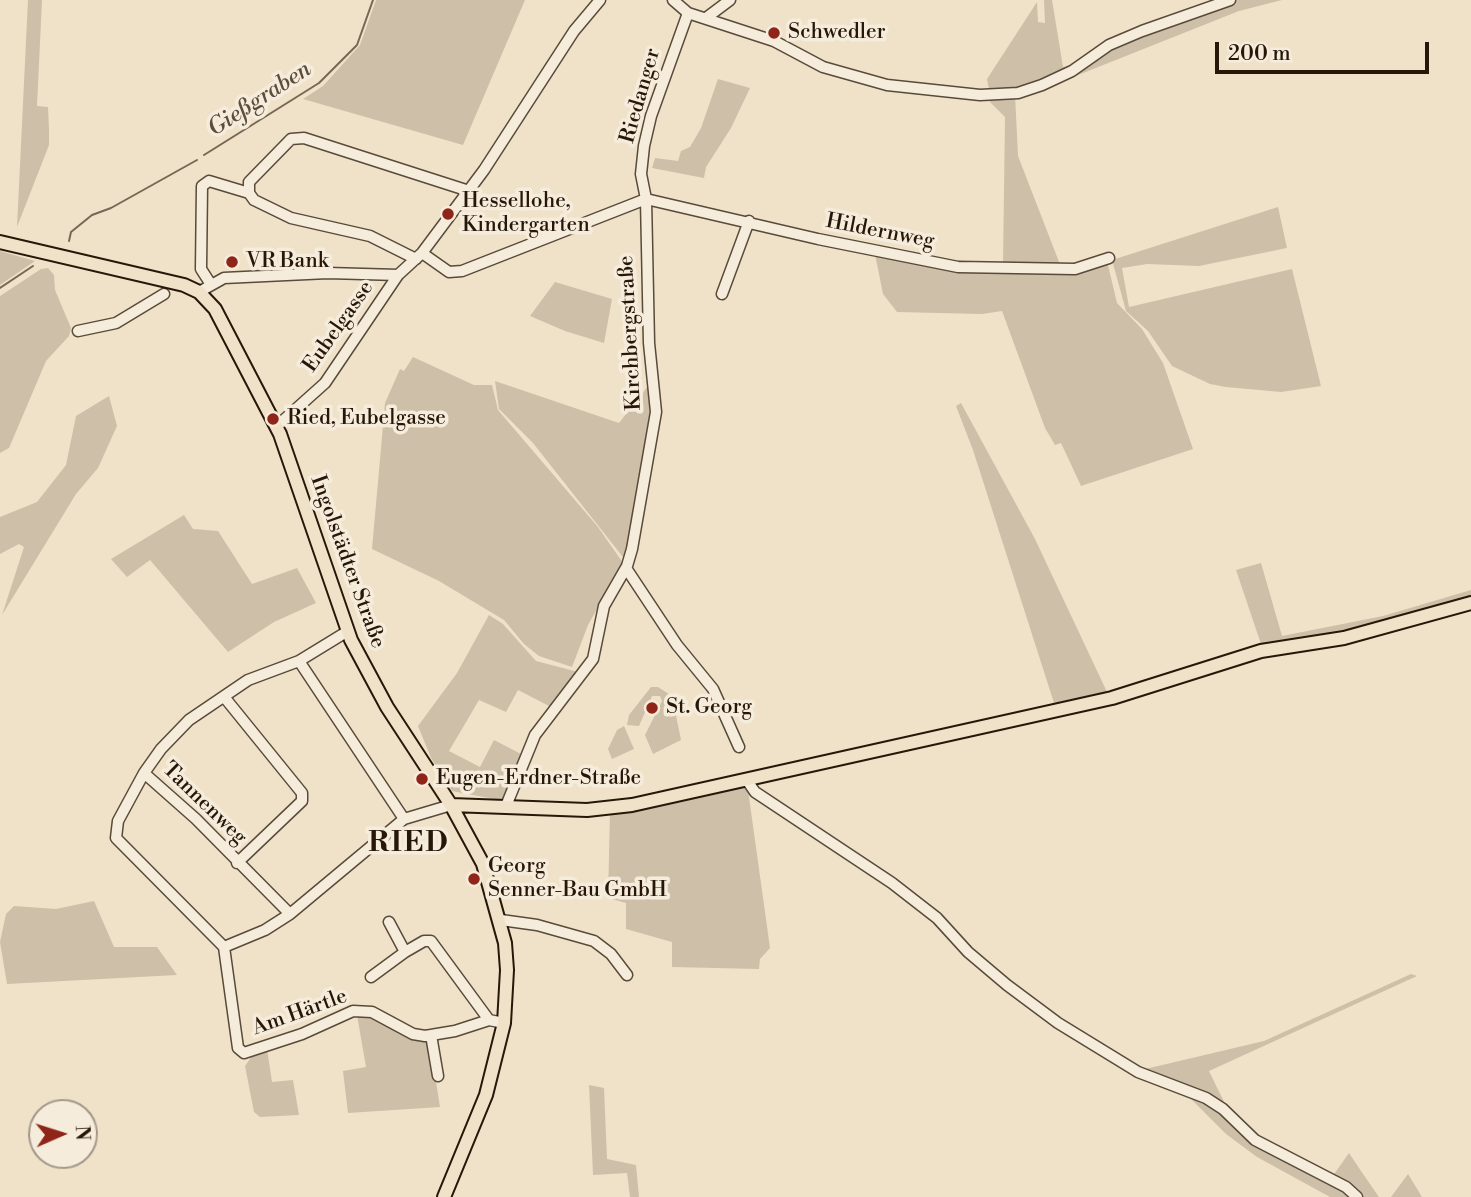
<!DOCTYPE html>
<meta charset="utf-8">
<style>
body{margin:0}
#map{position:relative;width:1471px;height:1197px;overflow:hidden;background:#f0e2c9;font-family:"Libre Bodoni",serif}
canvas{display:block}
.north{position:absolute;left:28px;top:1099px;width:70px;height:70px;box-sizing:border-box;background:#f5ecdc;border:2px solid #a39788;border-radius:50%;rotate:87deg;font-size:19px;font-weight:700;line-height:28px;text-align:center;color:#271709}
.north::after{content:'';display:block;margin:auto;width:24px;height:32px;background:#8f2418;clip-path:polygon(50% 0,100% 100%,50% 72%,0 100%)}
.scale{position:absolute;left:1215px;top:42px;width:214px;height:32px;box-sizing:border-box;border:4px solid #271709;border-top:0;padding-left:9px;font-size:21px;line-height:24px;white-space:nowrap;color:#271709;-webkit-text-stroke:5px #f5ecdc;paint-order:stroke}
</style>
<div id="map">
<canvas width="1471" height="1197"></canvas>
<div class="north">N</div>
<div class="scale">200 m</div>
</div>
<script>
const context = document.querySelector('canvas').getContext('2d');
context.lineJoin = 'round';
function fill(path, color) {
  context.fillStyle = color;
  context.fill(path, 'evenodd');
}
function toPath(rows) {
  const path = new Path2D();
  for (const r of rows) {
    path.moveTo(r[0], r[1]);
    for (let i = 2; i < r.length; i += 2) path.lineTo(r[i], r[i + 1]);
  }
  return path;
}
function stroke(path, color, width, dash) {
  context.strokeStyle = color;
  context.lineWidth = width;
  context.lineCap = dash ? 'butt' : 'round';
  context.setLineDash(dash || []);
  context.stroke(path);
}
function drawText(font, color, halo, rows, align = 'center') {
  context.font = font + ' "Libre Bodoni",serif';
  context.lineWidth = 7;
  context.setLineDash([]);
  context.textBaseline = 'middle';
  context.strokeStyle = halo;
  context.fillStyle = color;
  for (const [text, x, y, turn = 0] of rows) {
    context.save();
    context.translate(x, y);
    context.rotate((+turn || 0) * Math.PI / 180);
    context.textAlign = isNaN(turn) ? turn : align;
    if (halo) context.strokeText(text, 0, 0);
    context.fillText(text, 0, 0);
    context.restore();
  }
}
fill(toPath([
 [28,0,42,0,37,106,48,107,49,129,49,145,17,227],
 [376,0,525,0,463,145,303,99,323,86,360,45],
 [1044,0,1052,0,1063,67,1074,65,1033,85,989,90,987,79,1037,2,1038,22,1045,23],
 [1238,0,1282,0,1239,11,1048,87,1127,41],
 [718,79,750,88,731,128,706,167,704,178,652,168,655,158,678,161,681,151,690,147,701,128],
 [1015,95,1018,156,1061,267,1003,264,1005,117,987,99],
 [1278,207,1287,248,1199,266,1147,264,1122,268,1129,307,1292,269,1321,386,1281,392,1226,387,1210,384,1172,366,1148,331,1126,311,1112,260],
 [0,251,35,261,0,285],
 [875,254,1046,273,1069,272,1107,261,1117,303,1142,329,1163,363,1193,449,1081,486,1061,443,1055,445,1045,428,1002,311,982,314,897,312,883,294],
 [48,268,54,275,55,290,71,328,69,336,46,361,9,448,0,453,0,296,41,269],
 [555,282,612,299,604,343,565,331,530,316],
 [413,357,474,385,492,385,498,410,598,527,623,563,588,625,572,667,539,656,524,644,504,620,439,581,372,549,385,403,400,369,404,371],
 [495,381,619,423,648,386,652,388,652,404,626,561,533,443,499,409],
 [109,396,117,426,98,468,76,494,2,615,24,547,19,544,0,554,0,517,37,502,66,465,76,416],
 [961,403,1035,539,1107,692,1054,703,973,450,956,406],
 [184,515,193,529,218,531,252,584,297,568,316,603,274,622,228,652,150,560,127,577,111,559],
 [1261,563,1282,636,1383,616,1471,590,1471,598,1380,625,1261,644,1236,570],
 [489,615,503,624,536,661,582,673,553,708,518,690,506,712,479,700,449,751,480,767,494,740,523,755,504,801,452,791,431,758,418,726,457,673],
 [651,687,658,687,672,696,681,740,653,754,645,735,662,701,660,696,652,696,639,726,627,725,629,715],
 [624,726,634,749,612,759,608,749,617,730],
 [740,786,748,790,770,948,760,959,759,969,672,967,672,942,626,929,626,903,608,898,610,812],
 [94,901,114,947,157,947,177,975,7,984,0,942,6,914,14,906,56,909],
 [1411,974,1417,976,1209,1071,1228,1110,1141,1070,1264,1041],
 [369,1014,429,1038,440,1107,348,1113,343,1071,366,1067,357,1015],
 [267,1049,272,1082,293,1080,299,1115,260,1117,254,1112,245,1066,254,1053],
 [589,1085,604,1088,607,1159,636,1165,639,1197,630,1197,627,1173,593,1175],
 [1187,1095,1211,1103,1235,1124,1351,1197,1330,1197,1257,1157,1226,1134],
 [1349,1153,1359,1168,1379,1197,1361,1197,1332,1177],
 [1408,1174,1422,1197,1391,1197]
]), '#cebfa8');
stroke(toPath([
 [204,155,319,83,357,45,373,0],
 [69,241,71,232,92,215,111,208,197,160],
 [0,288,33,266]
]), '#776755', 2);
const minor = toPath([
 [673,0,688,13,774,41,823,67,887,85,980,95,1018,93,1042,85,1072,71,1109,45,1142,31,1230,0],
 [706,18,730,0],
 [646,199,818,239,958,267,1075,269,1109,258],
 [422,253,449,272,462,271,646,199],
 [416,259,370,236,291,218,254,200,249,193,249,182,291,139,304,138,469,191],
 [210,283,201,269,202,186,209,181,249,193],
 [199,292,224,278,328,273,398,275],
 [722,294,749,221],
 [78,331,116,323,164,294],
 [277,426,325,383,398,275,422,253,484,170,574,31,600,0],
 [626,568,677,645,713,689,739,747],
 [299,661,404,819],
 [225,698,302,793,302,801,237,863],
 [144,773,196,819,290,914],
 [746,779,755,792,892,883,937,918,968,952,1007,985,1058,1023,1138,1072,1206,1098,1223,1109,1255,1140,1346,1187,1357,1197],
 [506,806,535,735,593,659,604,606,627,566,632,549,656,412,649,343,646,199,641,174,644,146,651,116,688,13],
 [501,920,537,925,594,941,611,954,627,975],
 [389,922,405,952],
 [224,947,116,838,118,821,144,773,161,749,189,720,248,680,299,661,348,631],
 [224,947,238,1048,244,1053,302,1034,353,1011,372,1012,413,1034,425,1036,455,1031,489,1020,504,1023],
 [224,947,265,930,290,914,404,819,451,805],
 [371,977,405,952,424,941,431,941,489,1020],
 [431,1035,438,1076]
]);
const major = toPath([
 [0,242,184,285,199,292,215,309,280,434,351,640,387,707,451,805,483,864,505,943,507,970,504,1023,486,1095,444,1197],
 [451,805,587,810,632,805,1112,698,1261,651,1344,638,1471,603]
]);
stroke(minor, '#594a39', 13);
stroke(major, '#271709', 16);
stroke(minor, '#f5ecdc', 10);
stroke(major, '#f0e2c9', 12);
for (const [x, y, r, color] of [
 [774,33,7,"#8f2418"],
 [448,214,7,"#8f2418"],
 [232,262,7,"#8f2418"],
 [273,419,7,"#8f2418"],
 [652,708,7,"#8f2418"],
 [422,779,7,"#8f2418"],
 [474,879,7,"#8f2418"]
]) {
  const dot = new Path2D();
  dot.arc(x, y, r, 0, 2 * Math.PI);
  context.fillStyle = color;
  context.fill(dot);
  stroke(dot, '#f5ecdc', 2.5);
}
drawText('21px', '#271709', '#f5ecdc', [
 ["Schwedler",788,33],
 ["Hessellohe,",462,202],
 ["Kindergarten",462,226],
 ["VR Bank",246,262],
 ["Ried, Eubelgasse",287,419],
 ["St. Georg",666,708],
 ["Eugen-Erdner-Straße",436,779],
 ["Georg",488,867],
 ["Senner-Bau GmbH",488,891]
], 'left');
drawText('21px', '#271709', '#f5ecdc', [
 ["Riedanger",641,96,-74],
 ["Hildernweg",880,232,11],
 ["Eubelgasse",339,327,-55],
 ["Kirchbergstraße",631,333,-93],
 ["Ingolstädter Straße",347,562,70],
 ["Tannenweg",204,804,44],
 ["Am Härtle",300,1013,-20]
]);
drawText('italic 23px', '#5c4d3c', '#f5ecdc', [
 ["Gießgraben",260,100,-33]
]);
context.letterSpacing = '2px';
drawText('bold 28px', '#271709', '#f5ecdc', [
 ["RIED",409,844]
]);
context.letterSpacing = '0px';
</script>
